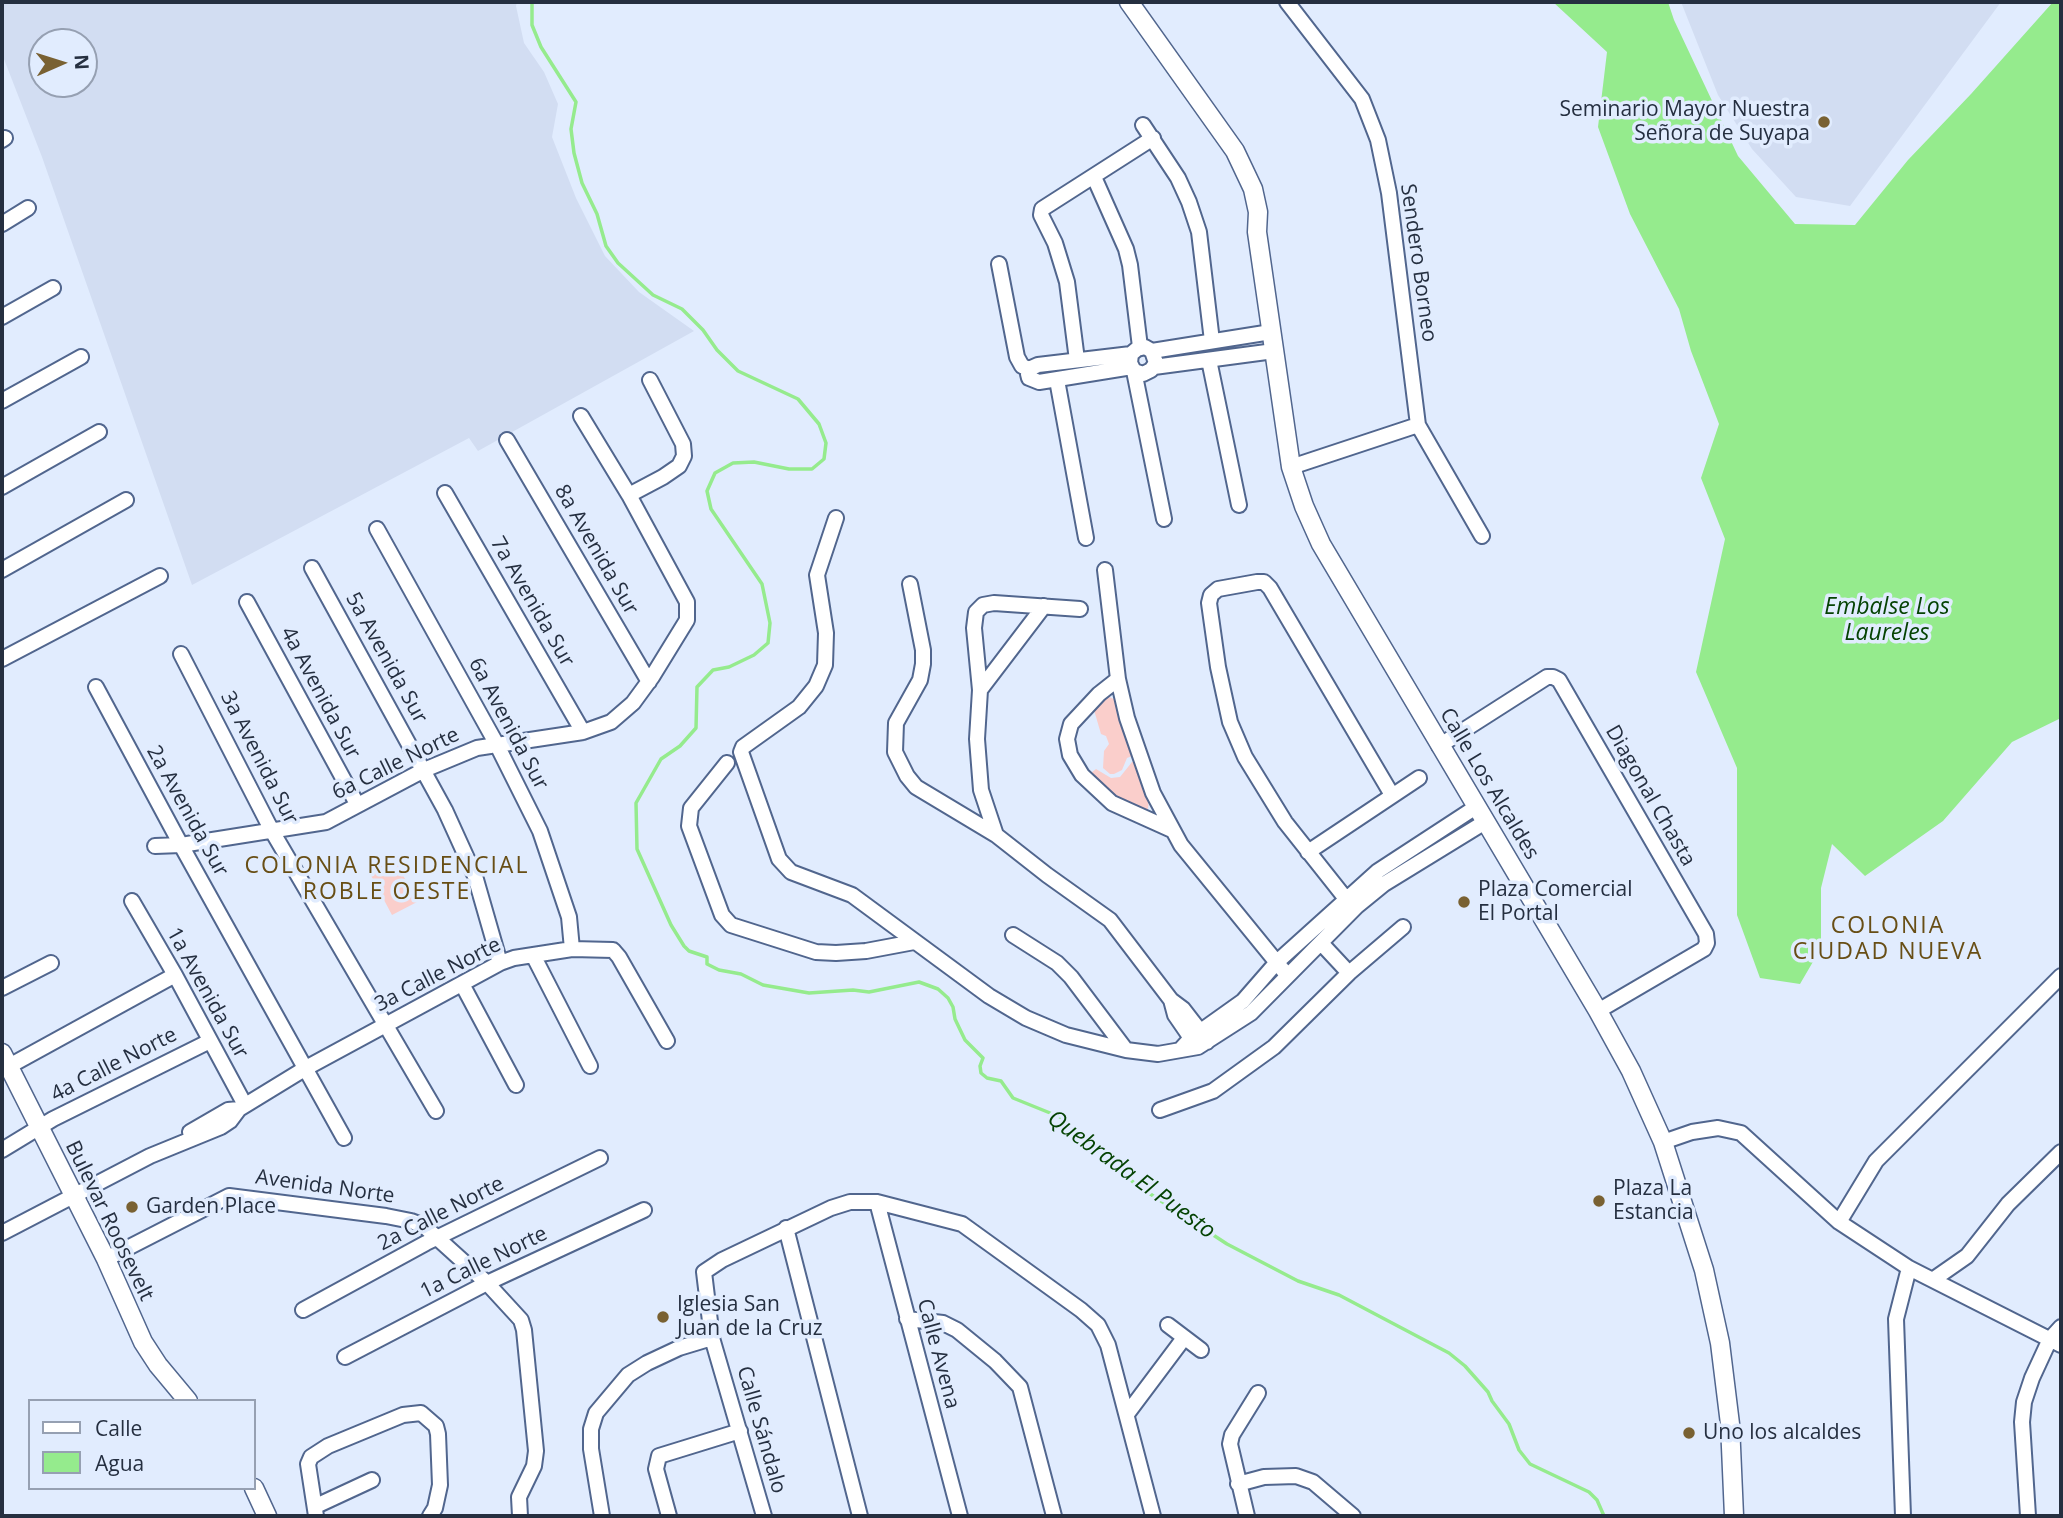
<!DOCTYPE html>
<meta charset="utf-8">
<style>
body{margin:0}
#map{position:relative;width:2063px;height:1518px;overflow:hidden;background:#e1ecfe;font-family:"Open Sans",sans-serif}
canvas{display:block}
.frame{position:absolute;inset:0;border:4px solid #252f40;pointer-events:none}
.legend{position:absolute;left:28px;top:1399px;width:228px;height:91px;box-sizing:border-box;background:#e1ecfe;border:2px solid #96a0b2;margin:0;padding:9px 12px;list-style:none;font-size:21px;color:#252f40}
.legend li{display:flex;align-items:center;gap:14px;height:35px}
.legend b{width:35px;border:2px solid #96a0b2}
.north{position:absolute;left:28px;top:28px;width:70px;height:70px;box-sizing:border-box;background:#e1ecfe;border:2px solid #96a0b2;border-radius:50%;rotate:87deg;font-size:19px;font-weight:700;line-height:28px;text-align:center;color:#252f40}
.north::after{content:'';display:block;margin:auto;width:24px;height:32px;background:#796132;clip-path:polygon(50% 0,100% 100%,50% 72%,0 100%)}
</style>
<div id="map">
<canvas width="2063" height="1518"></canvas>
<div class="frame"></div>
<ul class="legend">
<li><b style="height:9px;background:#fff"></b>Calle</li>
<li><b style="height:19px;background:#95eb8d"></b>Agua</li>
</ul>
<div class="north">N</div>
</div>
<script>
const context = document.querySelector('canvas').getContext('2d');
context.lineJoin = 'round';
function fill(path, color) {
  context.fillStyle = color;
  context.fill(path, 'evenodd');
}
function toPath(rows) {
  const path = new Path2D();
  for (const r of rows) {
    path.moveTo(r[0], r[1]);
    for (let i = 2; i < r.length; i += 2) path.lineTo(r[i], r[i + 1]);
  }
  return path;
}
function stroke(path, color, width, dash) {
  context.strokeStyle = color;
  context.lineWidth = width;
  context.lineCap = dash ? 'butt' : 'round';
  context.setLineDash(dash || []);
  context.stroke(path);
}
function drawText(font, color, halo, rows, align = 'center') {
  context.font = font + ' "Open Sans",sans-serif';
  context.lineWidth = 7;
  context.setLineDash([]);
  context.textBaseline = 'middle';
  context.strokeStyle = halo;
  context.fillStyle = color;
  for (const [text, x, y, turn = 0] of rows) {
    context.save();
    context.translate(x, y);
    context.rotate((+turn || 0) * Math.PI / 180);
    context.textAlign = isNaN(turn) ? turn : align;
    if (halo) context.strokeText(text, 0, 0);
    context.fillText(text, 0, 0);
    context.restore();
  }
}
fill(toPath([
 [2,2,517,2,516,6,524,43,544,72,558,104,552,137,576,198,605,256,639,292,694,331,478,451,469,438,192,585,42,157,2,54],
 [42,42,84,42,84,84,42,84],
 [1681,2,2001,2,1850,206,1796,197,1752,149,1718,95]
]), '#d2ddf2');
fill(toPath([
 [1107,696,1116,700,1132,756,1127,758,1122,770,1114,774,1110,774,1103,768,1104,751,1109,744,1106,736,1101,734,1094,710],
 [1132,762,1135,762,1149,799,1148,809,1140,809,1107,790,1091,773,1096,769,1111,778,1120,777],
 [393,856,417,902,392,915,368,870]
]), '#facecb');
fill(toPath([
 [1553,2,1668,2,1674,20,1738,156,1795,224,1855,225,1908,160,1971,94,2053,2,2061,2,2061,718,2012,742,1943,821,1865,876,1832,844,1821,888,1821,948,1800,984,1760,978,1737,915,1737,768,1696,672,1725,539,1701,478,1719,424,1691,351,1679,309,1630,214,1598,127,1607,52]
]), '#95eb8d');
stroke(toPath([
 [532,2,532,25,541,47,576,102,571,129,574,153,582,183,597,214,606,246,618,263,653,295,682,309,703,330,717,350,738,371,798,399,819,424,826,443,824,459,812,469,789,469,754,462,733,463,715,473,707,491,711,509,762,584,770,623,768,643,754,655,729,667,713,670,697,687,696,728,680,746,661,759,636,803,637,849,671,925,684,946,689,951,707,957,707,964,719,970,741,974,763,985,809,993,853,990,869,992,919,982,938,989,948,998,953,1007,955,1019,965,1040,983,1058,980,1066,981,1073,987,1078,1001,1081,1013,1098,1060,1117,1103,1152,1135,1184,1227,1244,1298,1281,1339,1295,1449,1353,1465,1366,1488,1392,1492,1401,1509,1424,1519,1450,1530,1464,1589,1492,1597,1500,1604,1516]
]), '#95eb8d', 3.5);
const minor = toPath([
 [1287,2,1362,99,1378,140,1389,193,1418,425,1482,536],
 [1143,125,1178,178,1189,202,1199,232,1212,341],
 [2,140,5,138],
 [1094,177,1126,249,1130,265,1140,347],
 [2,224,28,208],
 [999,264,1017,357,1022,366,1029,369],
 [2,317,53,288],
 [1152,351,1271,332],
 [1131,354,1038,365,1029,369,1028,374,1029,378,1039,382,1132,367],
 [1077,360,1067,282,1055,243,1041,215,1042,209,1153,138],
 [1209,360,1239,505],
 [1154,367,1274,351],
 [1134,371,1143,374,1151,370,1156,363,1152,351,1145,347,1137,349,1131,354,1130,363,1134,371,1164,519],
 [1057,380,1086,538],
 [2,401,81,357],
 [507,440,649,682],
 [1291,467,1418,425],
 [2,487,99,432],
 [445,493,583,732],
 [629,495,663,477,679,466,684,456,683,444,650,380],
 [836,518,817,575,826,633,825,665,816,686,799,707,743,747,741,752,779,859,791,872,852,895,989,996,1026,1018,1066,1035,1126,1050,1158,1054,1198,1047,1251,1013,1357,906,1384,884,1485,822],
 [377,529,496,743,540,831,569,917,572,949],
 [312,568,445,810,475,876,500,963],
 [2,570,126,500],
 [1105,570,1118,679,1127,718,1153,793,1181,845,1287,975],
 [910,584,923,650,923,664,920,680,896,723,895,752,907,776,916,787,996,835],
 [247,602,357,804],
 [1080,609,994,603,983,605,976,612,974,628,980,690,977,739,981,790,996,835,1047,875,1110,920,1171,1000,1183,1009,1200,1031,1207,1042],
 [181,654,272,831,436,1111],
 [2,659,160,576],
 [1118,679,1099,694,1071,724,1067,739,1070,755,1082,775,1112,803,1172,830],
 [96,687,181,845,344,1138],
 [980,690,1044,606],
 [1439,746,1547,677,1553,677,1559,680,1706,934,1707,943,1704,949,1598,1011],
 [727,763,691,808,689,826,722,915,731,925,816,952,836,953,866,951,914,942],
 [155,846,181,845,326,822,424,770,477,748,583,732,611,722,633,703,652,677,687,620,687,602,629,495,581,416],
 [1308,852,1419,778],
 [132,901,175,975,245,1105],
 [1354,909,1285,822,1245,757,1230,722,1218,667,1209,603,1211,595,1218,589,1257,582,1264,582,1270,588,1392,795],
 [1013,935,1057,963,1071,977,1126,1050],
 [1321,943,1349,973],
 [533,955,590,1066],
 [462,984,516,1085],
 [2,988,51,963],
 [1171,1000,1175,1015,1195,1044],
 [1180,1050,1191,1038,1243,1001,1277,962,1378,871,1476,807],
 [2,1070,175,975],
 [1160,1110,1213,1091,1274,1047,1349,973,1403,927],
 [190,1132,228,1110,239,1109],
 [1663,1142,1692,1132,1718,1128,1741,1133,1839,1222,1909,1268,2061,1345],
 [2,1150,53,1119,210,1041],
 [877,1202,960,1516],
 [1839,1222,1876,1161,2061,976],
 [786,1228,860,1516],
 [2,1233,150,1156,221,1127,230,1121,239,1109,306,1068,500,963,514,958,572,949,613,950,619,957,667,1041],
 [106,1259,229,1196,386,1216,411,1221,424,1226,487,1283,521,1320,524,1330,536,1451,534,1466,519,1497,520,1516],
 [1934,1279,1967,1256,2008,1204,2061,1152],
 [303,1310,426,1243,600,1158],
 [907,1319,943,1323,957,1330,995,1361,1020,1387,1054,1516],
 [1168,1325,1201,1350],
 [345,1357,487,1283,644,1210],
 [1127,1414,1184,1338],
 [1238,1484,1264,1477,1296,1476,1313,1482,1353,1516],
 [316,1506,372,1480],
 [316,1516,308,1464,311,1457,328,1446,403,1415,421,1413,436,1426,438,1434,440,1485,435,1508,430,1516],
 [602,1516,591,1449,591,1429,596,1413,628,1375,647,1363,679,1348,712,1338],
 [669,1516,656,1469,659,1456,740,1431],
 [764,1516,712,1338,704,1272,722,1260,831,1208,850,1202,877,1202,962,1224,1081,1310,1098,1325,1108,1345,1153,1516],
 [1247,1516,1230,1444,1232,1435,1258,1393],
 [1903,1516,1896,1319,1909,1268],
 [2028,1516,2022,1422,2024,1402,2032,1378,2050,1339,2061,1327]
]);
const major = toPath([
 [1129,2,1235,151,1253,189,1258,212,1257,232,1291,467,1304,506,1321,544,1598,1011,1631,1071,1663,1142,1704,1270,1720,1343,1730,1424,1734,1516],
 [2,1053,106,1259,143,1342,158,1365,188,1401],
 [254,1488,267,1516]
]);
stroke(minor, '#51668e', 18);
stroke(major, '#51668e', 21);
stroke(minor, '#fff', 14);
stroke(major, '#fff', 18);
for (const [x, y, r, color] of [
 [1824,122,7,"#796132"],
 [1464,902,7,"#796132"],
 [1599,1201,7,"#796132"],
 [132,1207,7,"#796132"],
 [663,1317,7,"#796132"],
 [1689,1433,7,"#796132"]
]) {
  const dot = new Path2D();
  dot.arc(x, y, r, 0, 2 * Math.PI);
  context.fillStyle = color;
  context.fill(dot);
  stroke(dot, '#e1ecfe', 2.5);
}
drawText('21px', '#252f40', '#e1ecfe', [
 ["Seminario Mayor Nuestra",1810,110,"right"],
 ["Señora de Suyapa",1810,134,"right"],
 ["Plaza Comercial",1478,890],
 ["El Portal",1478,914],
 ["Plaza La",1613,1189],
 ["Estancia",1613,1213],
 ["Garden Place",146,1207],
 ["Iglesia San",677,1305],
 ["Juan de la Cruz",677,1329],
 ["Uno los alcaldes",1703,1433]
], 'left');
drawText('21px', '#252f40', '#e1ecfe', [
 ["Sendero Borneo",1418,263,82],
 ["8a Avenida Sur",596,550,60],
 ["7a Avenida Sur",532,602,60],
 ["5a Avenida Sur",386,658,61],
 ["4a Avenida Sur",320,693,62],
 ["6a Avenida Sur",508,724,62],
 ["3a Avenida Sur",259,758,63],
 ["6a Calle Norte",396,764,-26],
 ["Calle Los Alcaldes",1489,784,59],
 ["Diagonal Chasta",1650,796,60],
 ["2a Avenida Sur",187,811,61],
 ["3a Calle Norte",438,975,-27],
 ["1a Avenida Sur",207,993,61],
 ["4a Calle Norte",114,1065,-27],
 ["Avenida Norte",325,1187,8],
 ["2a Calle Norte",441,1214,-27],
 ["Bulevar Roosevelt",109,1221,64],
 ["1a Calle Norte",484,1263,-26],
 ["Calle Avena",938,1354,75],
 ["Calle Sándalo",761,1430,74]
]);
drawText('italic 23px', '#054303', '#e1ecfe', [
 ["Embalse Los",1887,607],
 ["Laureles",1887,633],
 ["Quebrada El Puesto",1131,1175,36]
]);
context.letterSpacing = '2px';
drawText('23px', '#684e15', '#e1ecfe', [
 ["COLONIA RESIDENCIAL",387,866],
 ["ROBLE OESTE",387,892],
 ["COLONIA",1888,926],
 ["CIUDAD NUEVA",1888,952]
]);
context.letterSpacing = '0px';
</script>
